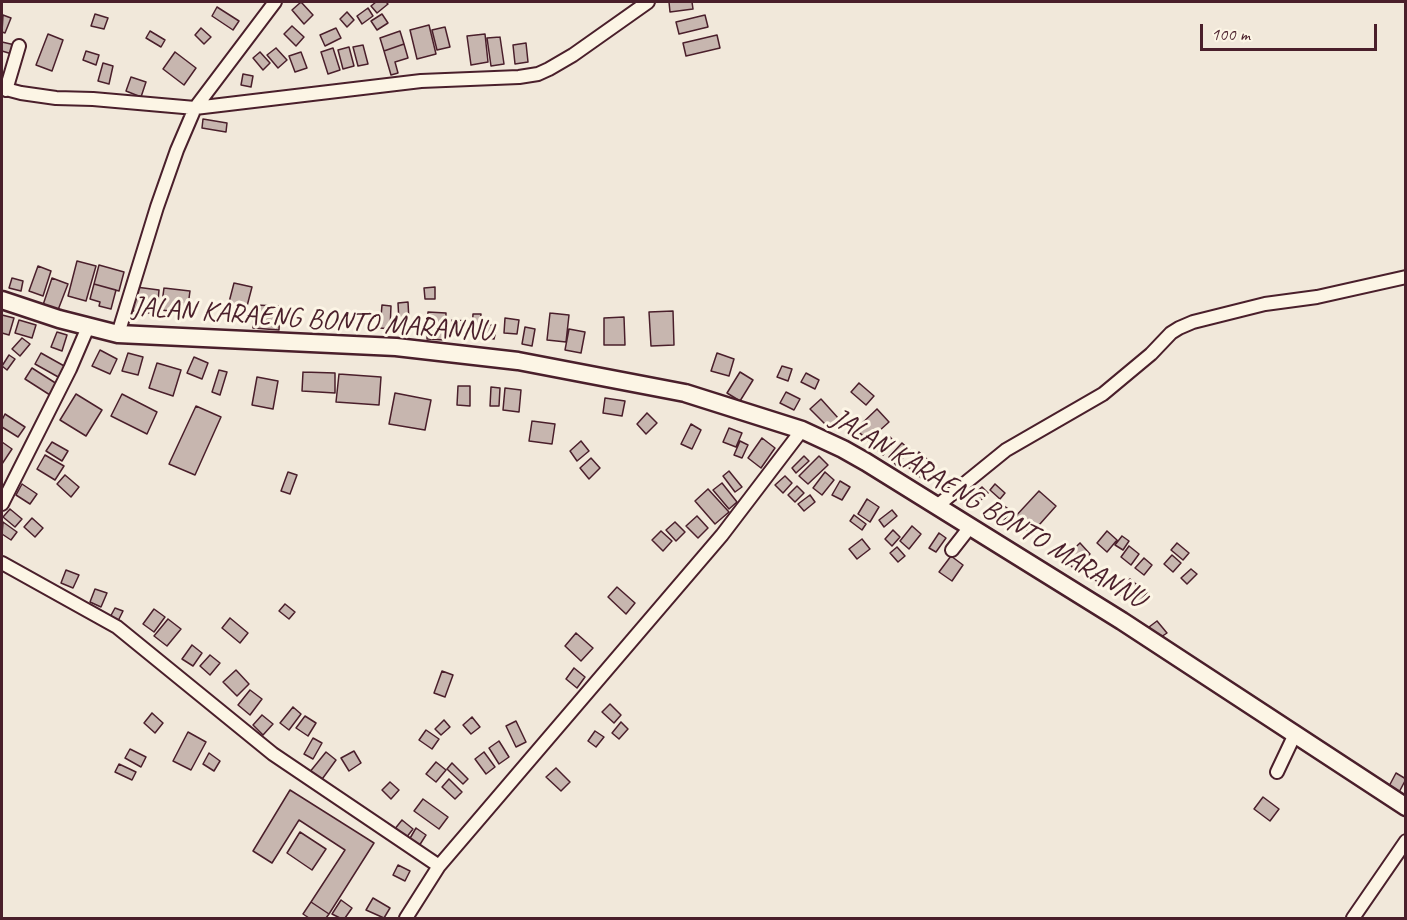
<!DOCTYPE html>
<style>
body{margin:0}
#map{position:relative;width:1407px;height:920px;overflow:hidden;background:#f1e8da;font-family:Caveat,sans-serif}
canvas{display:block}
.frame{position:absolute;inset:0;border:3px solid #4a1f2b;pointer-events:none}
.scale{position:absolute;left:1200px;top:24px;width:177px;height:27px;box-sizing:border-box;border:3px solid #4a1f2b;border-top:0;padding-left:8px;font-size:18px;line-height:21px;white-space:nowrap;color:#4a1f2b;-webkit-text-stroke:4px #fcf5e5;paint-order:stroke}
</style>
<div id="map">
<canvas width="1407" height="920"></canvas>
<div class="frame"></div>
<div class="scale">100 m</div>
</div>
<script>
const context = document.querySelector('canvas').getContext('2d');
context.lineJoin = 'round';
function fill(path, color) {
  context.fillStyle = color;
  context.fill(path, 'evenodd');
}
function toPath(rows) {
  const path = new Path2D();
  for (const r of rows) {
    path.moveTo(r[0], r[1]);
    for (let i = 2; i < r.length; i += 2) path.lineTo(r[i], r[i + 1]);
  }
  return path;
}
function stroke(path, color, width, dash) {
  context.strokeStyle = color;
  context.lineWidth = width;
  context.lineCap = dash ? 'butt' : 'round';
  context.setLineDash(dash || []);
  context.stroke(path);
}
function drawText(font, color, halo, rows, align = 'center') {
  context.font = font + ' Caveat,sans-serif';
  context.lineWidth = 6;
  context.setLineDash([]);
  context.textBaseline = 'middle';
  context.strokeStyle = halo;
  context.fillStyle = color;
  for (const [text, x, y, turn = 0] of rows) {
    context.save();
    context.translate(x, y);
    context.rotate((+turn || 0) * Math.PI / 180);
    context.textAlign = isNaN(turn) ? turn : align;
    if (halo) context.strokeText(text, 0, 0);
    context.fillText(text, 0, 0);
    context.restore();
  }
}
const building = toPath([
 [301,2,313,15,304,24,292,10,301,2],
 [376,2,386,2,388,4,377,13,371,6,376,2],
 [669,2,692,2,693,9,670,12,669,2],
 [217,7,239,21,233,30,212,16,217,7],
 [368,8,373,16,362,24,357,16,368,8],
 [347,12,354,20,347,27,340,19,347,12],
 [95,14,108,18,104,29,91,26,95,14],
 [382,14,388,23,377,30,371,21,382,14],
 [3,15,11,18,5,33,2,32,3,15],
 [705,15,708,27,679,34,676,22,705,15],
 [429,25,436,54,417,59,410,30,429,25],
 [292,26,304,37,296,46,284,34,292,26],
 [445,27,450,47,437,50,432,30,445,27],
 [201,28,211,37,204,44,195,35,201,28],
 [336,28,341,38,325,46,320,35,336,28],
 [150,31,165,40,161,47,146,38,150,31],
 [400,31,404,44,384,51,380,38,400,31],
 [48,34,63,40,52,71,36,65,48,34],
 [485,34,488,62,471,65,467,36,485,34],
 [717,35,720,48,686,56,683,43,717,35],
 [500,37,504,64,491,66,487,38,500,37],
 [2,42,15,45,12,54,2,51,2,42],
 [526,43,528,62,515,64,513,45,526,43],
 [404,44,408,58,395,62,398,73,391,75,384,51,404,44],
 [363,45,368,64,358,66,353,47,363,45],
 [349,47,354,66,343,69,338,50,349,47],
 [276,48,287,60,278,68,267,55,276,48],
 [333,48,340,70,328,74,321,52,333,48],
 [86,51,99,55,96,65,83,60,86,51],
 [175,52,196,68,184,85,163,69,175,52],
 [260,52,270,63,263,70,253,58,260,52],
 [301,52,307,68,295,72,289,56,301,52],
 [103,63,113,66,109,84,98,81,103,63],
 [243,74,253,76,251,87,241,85,243,74],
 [131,77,146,82,141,97,126,91,131,77],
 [203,119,227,123,226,132,202,128,203,119],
 [77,261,96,266,86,301,68,296,77,261],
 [99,265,124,272,119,291,94,284,99,265],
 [38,266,51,271,43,296,29,291,38,266],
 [12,278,23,281,21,291,9,288,12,278],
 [52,278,68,284,58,310,43,305,52,278],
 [234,283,252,287,246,310,228,306,234,283],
 [94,284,116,290,111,309,99,306,100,302,90,299,94,284],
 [136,287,159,290,157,314,133,311,136,287],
 [435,287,435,299,425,299,424,288,435,287],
 [164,288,190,291,187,313,161,310,164,288],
 [408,302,409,321,399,322,398,303,408,302],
 [254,305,280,306,279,330,253,328,254,305],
 [382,305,391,306,390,329,380,328,382,305],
 [673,311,674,345,651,346,649,312,673,311],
 [428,312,446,313,445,340,427,339,428,312],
 [550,313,569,315,566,342,547,340,550,313],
 [473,314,481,314,480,333,472,333,473,314],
 [2,315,14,318,9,335,2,333,2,315],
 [624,317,625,345,604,345,604,318,624,317],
 [505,318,519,320,517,334,504,333,505,318],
 [19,320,36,325,32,338,15,333,19,320],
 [452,320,468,321,468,337,451,336,452,320],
 [485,324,497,326,494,339,482,337,485,324],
 [525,327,535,329,532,346,522,344,525,327],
 [569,329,585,332,581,353,565,350,569,329],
 [57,332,67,335,62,351,51,347,57,332],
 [22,338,30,344,20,356,12,349,22,338],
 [100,350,117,359,110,374,92,366,100,350],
 [41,353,66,367,60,378,35,364,41,353],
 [128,353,143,357,138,375,122,371,128,353],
 [717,353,734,359,729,376,711,371,717,353],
 [9,355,15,359,7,370,2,366,9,355],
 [194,357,208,363,202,379,187,373,194,357],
 [157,363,181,370,173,396,149,388,157,363],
 [782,366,792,369,788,381,777,377,782,366],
 [32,368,57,384,50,395,25,379,32,368],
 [219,370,227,372,220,395,212,392,219,370],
 [303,372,335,373,335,393,302,391,303,372],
 [740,372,753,380,740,401,727,393,740,372],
 [806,373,819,380,815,389,801,382,806,373],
 [339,374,381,377,379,405,336,402,339,374],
 [257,377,278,381,273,409,252,405,257,377],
 [859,383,874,396,866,405,851,392,859,383],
 [458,386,470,386,470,406,457,405,458,386],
 [491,387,500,388,499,406,490,406,491,387],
 [505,388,521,390,519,412,503,410,505,388],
 [786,392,800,399,794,410,780,403,786,392],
 [395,393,431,400,425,430,389,424,395,393],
 [76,394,102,410,86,436,60,420,76,394],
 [122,394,157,412,147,434,111,416,122,394],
 [605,398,625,401,622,416,603,413,605,398],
 [821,399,839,419,829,428,810,409,821,399],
 [196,406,221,417,195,475,169,464,196,406],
 [877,409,889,422,868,441,856,429,877,409],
 [647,413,657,423,646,434,637,424,647,413],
 [5,414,25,427,18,437,2,427,2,420,5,414],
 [532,421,555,424,552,444,529,441,532,421],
 [691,424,701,430,692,449,681,444,691,424],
 [729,428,742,433,736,447,723,442,729,428],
 [888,435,895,442,883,455,875,448,888,435],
 [762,438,775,448,761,468,748,458,762,438],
 [581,441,589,451,577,461,570,451,581,441],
 [740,441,748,445,742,458,734,455,740,441],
 [2,442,12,449,2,464,2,442],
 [52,442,68,451,62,461,46,451,52,442],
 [902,443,910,450,896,465,889,457,902,443],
 [919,452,927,459,915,473,907,466,919,452],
 [45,455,64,466,55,480,37,469,45,455],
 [804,456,809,461,796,473,792,468,804,456],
 [819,456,828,465,808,484,799,476,819,456],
 [591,458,600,468,589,479,580,468,591,458],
 [930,463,936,468,927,482,920,477,930,463],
 [729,471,742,487,735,492,723,476,729,471],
 [288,472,297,475,290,494,281,491,288,472],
 [825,472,834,480,822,495,813,488,825,472],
 [65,475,79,487,71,497,57,484,65,475],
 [785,476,792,483,783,493,775,485,785,476],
 [840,481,850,487,842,500,832,495,840,481],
 [722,483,737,502,729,509,713,490,722,483],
 [22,484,37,494,30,504,16,495,22,484],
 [995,484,1005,493,1000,499,990,490,995,484],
 [797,486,804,493,795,502,788,495,797,486],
 [982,487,988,493,974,507,968,500,982,487],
 [708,489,729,512,715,524,695,501,708,489],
 [1039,491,1056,506,1031,534,1014,518,1039,491],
 [810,495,815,502,804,511,798,504,810,495],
 [867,499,879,507,870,522,858,514,867,499],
 [1003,505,1011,511,1002,523,994,517,1003,505],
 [10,509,22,519,15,527,3,517,10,509],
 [892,510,897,516,884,527,879,520,892,510],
 [854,515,866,524,862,530,850,521,854,515],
 [697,516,708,528,698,538,686,526,697,516],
 [32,518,43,528,35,537,24,527,32,518],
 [3,522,17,532,11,540,2,534,3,522],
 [675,522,685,532,676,541,666,530,675,522],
 [912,526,921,534,909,549,900,541,912,526],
 [893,530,900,537,892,546,885,539,893,530],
 [661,531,672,541,663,551,652,540,661,531],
 [1107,531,1117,540,1107,552,1097,543,1107,531],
 [939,533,946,538,936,552,929,548,939,533],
 [1122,536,1129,541,1123,550,1115,545,1122,536],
 [862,539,870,549,857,559,849,549,862,539],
 [1080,543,1090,554,1074,569,1064,558,1080,543],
 [1177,543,1189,553,1183,560,1171,550,1177,543],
 [1129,546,1139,554,1131,565,1121,557,1129,546],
 [897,547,905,556,898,562,890,553,897,547],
 [1172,555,1181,563,1173,572,1164,564,1172,555],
 [951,556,963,565,952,581,939,572,951,556],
 [1144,558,1152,565,1144,575,1135,568,1144,558],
 [1191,569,1197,574,1187,584,1181,578,1191,569],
 [66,570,79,575,73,588,61,583,66,570],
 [1098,572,1108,581,1103,587,1093,578,1098,572],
 [1130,579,1147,593,1136,607,1118,593,1130,579],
 [617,587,635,603,626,614,608,597,617,587],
 [95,589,107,593,101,607,90,602,95,589],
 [285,604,295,612,289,619,279,611,285,604],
 [115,608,123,611,117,623,109,619,115,608],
 [154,609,165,617,154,632,143,624,154,609],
 [230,618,248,633,240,643,222,628,230,618],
 [168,619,181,629,167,646,154,636,168,619],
 [1157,621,1167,633,1158,639,1149,627,1157,621],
 [576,633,593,648,581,661,565,646,576,633],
 [192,645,202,653,193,666,182,659,192,645],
 [210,655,220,663,210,675,200,666,210,655],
 [574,668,585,677,577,688,566,679,574,668],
 [236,670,249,684,237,696,223,682,236,670],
 [442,671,453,675,445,697,434,693,442,671],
 [250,690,262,699,250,715,238,705,250,690],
 [610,704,621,715,614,723,602,712,610,704],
 [293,707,301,714,289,730,280,723,293,707],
 [152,713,163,723,155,733,144,723,152,713],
 [262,715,273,724,263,735,253,725,262,715],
 [305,716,316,723,308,736,296,728,305,716],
 [472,717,480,727,471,734,463,725,472,717],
 [444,720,450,727,441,735,435,729,444,720],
 [516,721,526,742,516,747,506,726,516,721],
 [621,722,628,729,619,739,612,733,621,722],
 [426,730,439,739,432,749,419,740,426,730],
 [595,731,604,737,596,747,588,741,595,731],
 [188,732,206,742,191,770,173,761,188,732],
 [313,738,322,743,313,759,304,754,313,738],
 [499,741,509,757,499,764,489,748,499,741],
 [130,749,146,757,141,767,125,758,130,749],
 [354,751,361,763,349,771,341,758,354,751],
 [326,752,336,760,320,782,309,773,326,752],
 [484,752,495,767,486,774,475,759,484,752],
 [209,753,220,761,214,771,203,764,209,753],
 [436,762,446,770,436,782,426,774,436,762],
 [452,763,468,779,463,784,447,769,452,763],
 [119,764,136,772,132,780,115,772,119,764],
 [556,768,570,782,561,791,546,777,556,768],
 [1396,773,1406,779,1397,796,1387,790,1396,773],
 [449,779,462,792,455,799,442,787,449,779],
 [390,782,399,790,391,799,382,790,390,782],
 [290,790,374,843,329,914,311,902,345,850,299,820,272,863,253,851,290,790],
 [1263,797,1279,809,1270,821,1254,809,1263,797],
 [423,799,448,817,439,829,414,811,423,799],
 [402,820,413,829,406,838,394,830,402,820],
 [416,828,426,835,419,846,409,840,416,828],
 [300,832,326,849,312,870,287,853,300,832],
 [398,865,410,871,405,881,393,875,398,865],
 [373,898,390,908,384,918,366,910,373,898],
 [341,900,352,908,345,918,340,918,332,914,341,900],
 [311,902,329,914,326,918,309,918,303,914,311,902]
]);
fill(building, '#c7b6af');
stroke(building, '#4a1f2b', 1.5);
const minor = toPath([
 [2,88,21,93,56,98,93,99,195,108,421,81,519,77,538,74,549,69,573,55,648,2],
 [6,90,19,46],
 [118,334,157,207,177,150,195,108,275,2],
 [2,504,70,369,88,327],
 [937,506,1006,450,1103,394,1151,354,1171,333,1179,328,1193,322,1265,304,1317,297,1406,277],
 [952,550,970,527],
 [2,563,117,627,273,754,439,866],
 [1277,772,1295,734],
 [406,918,439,866,722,535,802,430],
 [1353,918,1406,841]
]);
const major = toPath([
 [2,300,59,319,118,334,396,347,518,361,685,393,802,430,843,449,866,462,1122,621,1406,807]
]);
stroke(minor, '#4a1f2b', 16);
stroke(major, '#4a1f2b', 21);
stroke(minor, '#fcf5e5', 12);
stroke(major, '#fcf5e5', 16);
drawText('28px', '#4a1f2b', '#fcf5e5', [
 ["JALAN KARAENG BONTO MARANNU",312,320,4],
 ["JALAN KARAENG BONTO MARANNU",988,509,31]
]);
</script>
